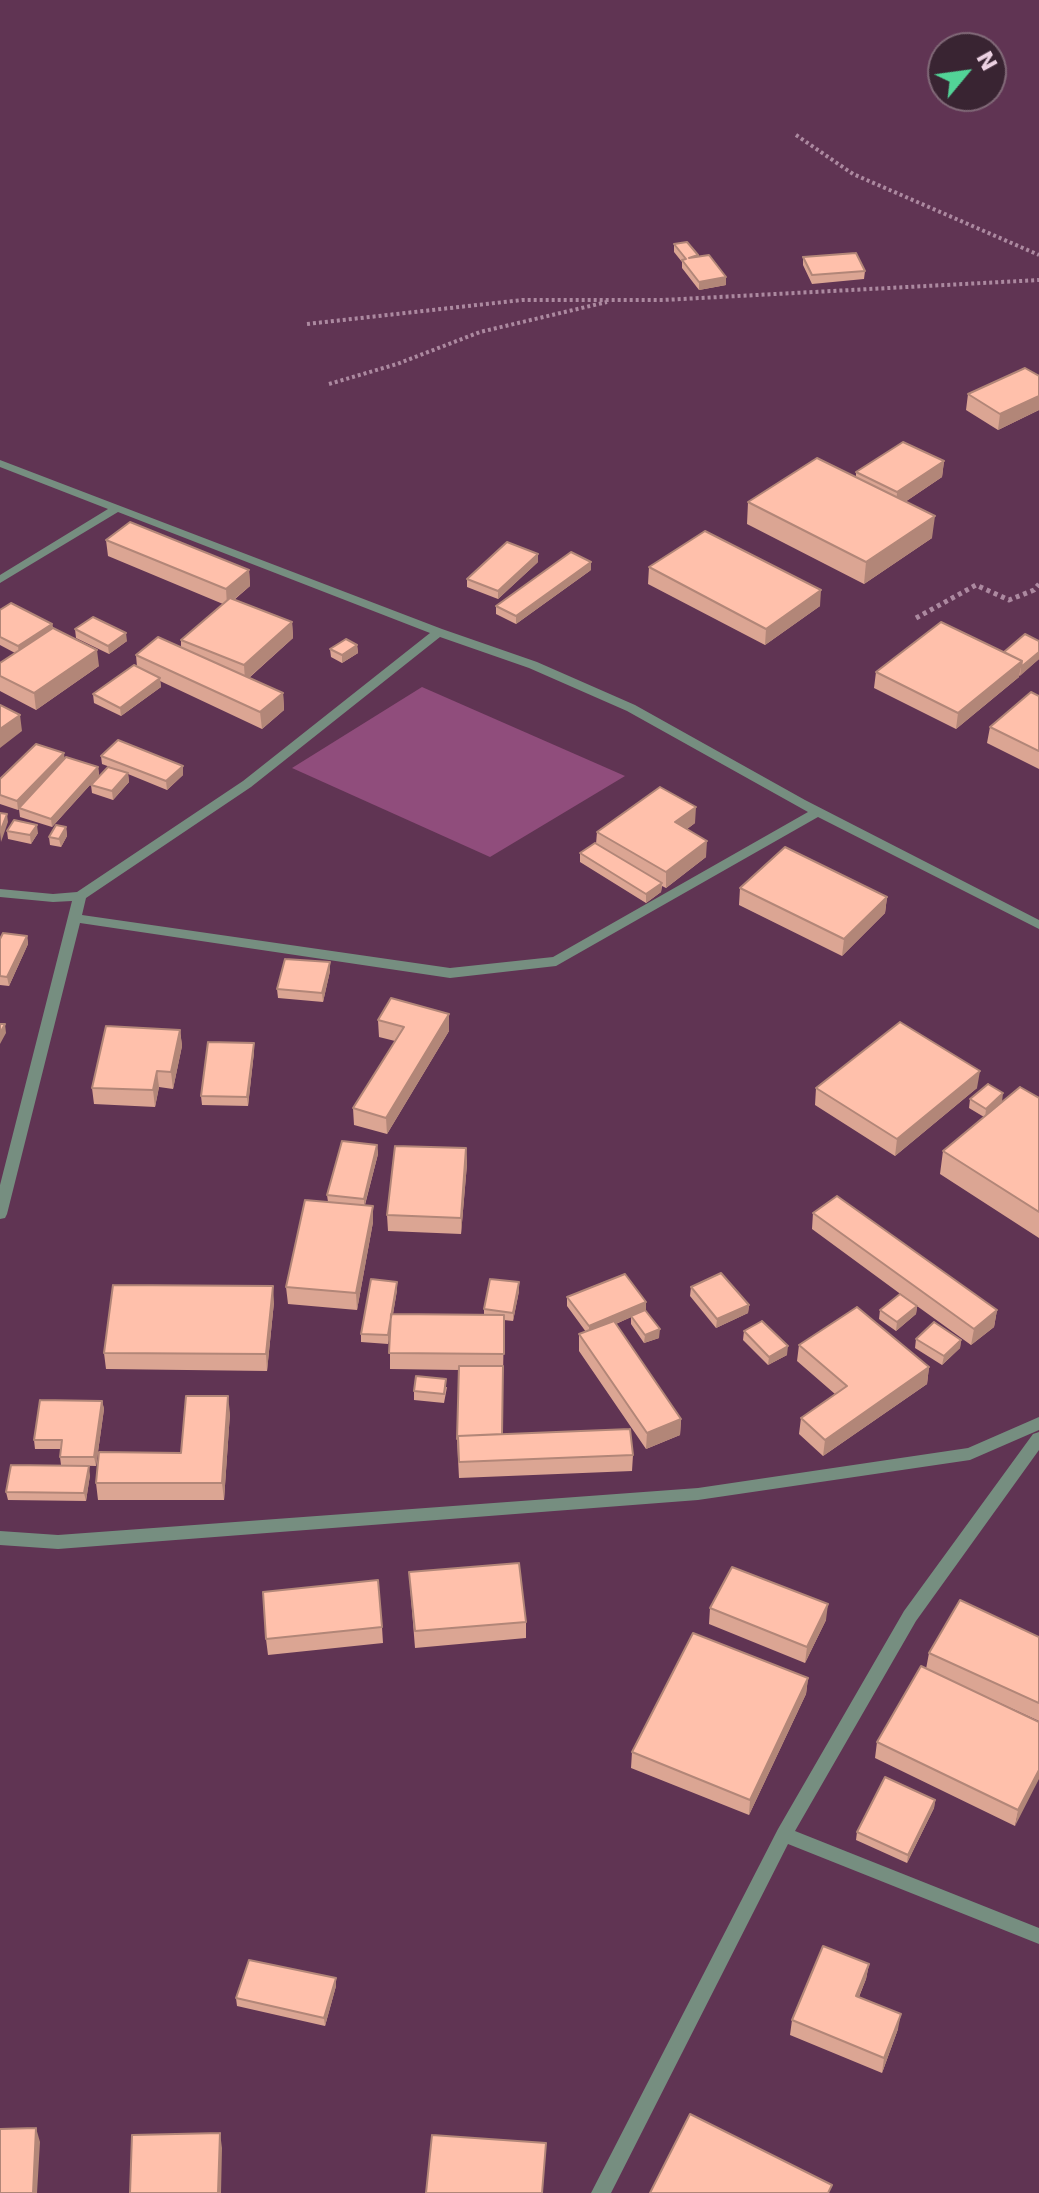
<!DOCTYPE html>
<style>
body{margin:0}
#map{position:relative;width:1039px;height:2193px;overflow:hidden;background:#603453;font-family:"DejaVu Sans",sans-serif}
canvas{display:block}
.north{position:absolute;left:927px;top:32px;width:80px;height:80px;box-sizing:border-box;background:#392432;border:2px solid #816978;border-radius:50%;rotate:61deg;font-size:22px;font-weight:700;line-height:32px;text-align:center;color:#ecd1e2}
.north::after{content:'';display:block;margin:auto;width:28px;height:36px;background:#52d397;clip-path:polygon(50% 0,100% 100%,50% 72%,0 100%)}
</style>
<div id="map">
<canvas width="1039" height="2193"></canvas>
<div class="north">N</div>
</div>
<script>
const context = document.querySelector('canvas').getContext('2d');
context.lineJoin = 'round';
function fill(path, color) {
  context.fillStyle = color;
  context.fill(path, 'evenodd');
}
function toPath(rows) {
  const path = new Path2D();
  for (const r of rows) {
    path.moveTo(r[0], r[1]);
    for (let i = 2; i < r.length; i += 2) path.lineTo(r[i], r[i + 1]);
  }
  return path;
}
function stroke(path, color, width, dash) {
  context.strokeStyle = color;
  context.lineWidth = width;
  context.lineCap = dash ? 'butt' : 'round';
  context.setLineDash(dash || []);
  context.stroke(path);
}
fill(toPath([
 [422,687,625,776,490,857,292,768]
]), '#904d7c');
stroke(toPath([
 [796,135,853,174,1039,255],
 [307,324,522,300,663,300,1039,280],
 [329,384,397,364,480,332,607,302]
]), '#ac89a0', 4, [3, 3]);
stroke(toPath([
 [916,618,976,585,1009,600,1034,590,1039,584]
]), '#ac89a0', 5, [4, 4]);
fill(toPath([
 [0,460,442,629,537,662,635,705,805,800,1039,920,1039,929,818,817,556,966,450,978,80,923,7,1214,5,1218,0,1219,0,1185,72,901,53,902,0,897,0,889,53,894,77,892,243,781,430,633,118,512,0,583,0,575,108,509,0,467,0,460],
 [440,637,529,668,627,711,808,812,553,957,450,968,82,915,86,898,251,787,440,637],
 [1039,1417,1039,1430,970,1460,698,1500,58,1549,0,1545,0,1531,58,1535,698,1488,968,1448,1039,1417],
 [1039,1432,1039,1450,916,1621,795,1831,1039,1928,1039,1944,788,1844,611,2193,591,2193,778,1829,904,1611,1033,1434,1039,1432]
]), '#768e80');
fill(toPath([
 [674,244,698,255,698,257,726,285,699,290,682,268,682,262,674,252],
 [803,257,865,271,864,279,812,284,803,265],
 [1039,376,1039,410,998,430,966,410,968,394],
 [944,461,942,477,905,502,932,538,864,584,747,524,748,502,856,477,856,472],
 [106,540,249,570,250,586,234,600,292,622,293,638,249,678,283,693,284,710,262,729,160,681,161,687,121,716,94,703,93,694,137,667,136,655,181,648,181,640,223,604,108,556],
 [538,562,498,599,467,587,467,579],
 [649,567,820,606,765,645,648,584],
 [591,570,516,624,496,614,496,606],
 [0,610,52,624,53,628,99,666,36,710,0,691,0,663,15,653,0,645],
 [75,629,127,641,109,654,76,638],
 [1039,641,1039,659,1019,676,1019,677,956,729,874,688,876,672,1004,652],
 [357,645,358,653,342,663,331,657,330,649],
 [1039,696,1039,769,987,743,990,727],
 [101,756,183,766,183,775,167,790,128,774,129,782,113,800,92,793,91,785,110,767,102,764],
 [65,758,98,767,99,775,52,827,20,817,19,809,18,810,0,804,0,779],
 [695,823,687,829,706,857,666,888,662,886,661,892,646,903,580,862,580,853,596,844,597,832],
 [66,827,67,836,61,847,50,845,49,837],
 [7,831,38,833,31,844,8,839],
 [740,888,887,897,885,913,842,956,739,905],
 [27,936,28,944,9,986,0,985,0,939],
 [330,962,330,971,323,1002,278,998,277,989],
 [449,1014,449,1031,387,1134,354,1125,353,1108,395,1041,379,1037,378,1020],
 [180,1030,182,1046,173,1089,159,1087,155,1107,94,1104,92,1088],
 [254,1043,254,1052,248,1106,202,1105,201,1096],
 [816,1088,977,1088,895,1156,815,1105],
 [1039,1098,1039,1238,940,1174,943,1151,984,1117,969,1108,970,1099,1002,1102],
 [377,1145,378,1154,365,1205,373,1206,373,1222,357,1310,288,1304,286,1287,328,1202,327,1195],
 [466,1148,467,1164,461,1234,388,1231,387,1215],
 [813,1213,997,1310,994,1327,971,1345,917,1306,916,1314,896,1331,879,1319,880,1310,910,1301,812,1229],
 [691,1287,749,1305,748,1313,716,1328,690,1296],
 [397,1290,393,1314,484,1315,484,1309,519,1291,513,1321,504,1320,502,1434,633,1455,632,1471,459,1478,457,1439,459,1370,390,1369,390,1332,388,1344,361,1342,361,1334],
 [567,1297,646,1311,659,1338,644,1343,631,1324,631,1317,616,1324,681,1419,680,1435,646,1449,579,1351,579,1334,586,1332,567,1306],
 [274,1302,267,1371,106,1369,104,1353],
 [744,1331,787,1355,768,1365,743,1340],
 [916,1339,961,1340,960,1348,942,1365,915,1348],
 [799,1345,929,1367,927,1384,823,1456,799,1434,801,1418,835,1394,797,1361],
 [447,1387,444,1403,414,1400,414,1391],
 [102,1401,104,1409,96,1466,61,1465,60,1457,61,1449,35,1449,34,1440],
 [230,1413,224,1500,98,1500,96,1483,181,1453],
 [90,1475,86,1501,8,1500,6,1492],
 [409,1572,526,1622,526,1638,415,1648],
 [710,1608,826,1620,805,1663,709,1624],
 [382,1627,383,1643,268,1655,266,1639],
 [1039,1637,1039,1721,926,1669,929,1653],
 [808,1678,806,1694,749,1815,631,1768,632,1752],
 [1039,1722,1015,1826,875,1758,877,1742],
 [935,1800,934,1808,907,1863,856,1840,857,1832],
 [869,1964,866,1979,859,1997,898,2029,882,2073,790,2035,792,2020],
 [336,1986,325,2026,237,2006,236,1998]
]), '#dba593');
fill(toPath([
 [726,277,726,285,699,290,699,282],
 [1039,396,1039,410,998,430,1000,414],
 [944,461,942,477,896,508,897,492],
 [935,516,932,538,864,584,866,562],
 [538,554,538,562,498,599,498,591],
 [591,562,591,570,516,624,516,616],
 [249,570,250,586,227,605,226,589],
 [821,590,820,606,765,645,766,629],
 [292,622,293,638,245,681,244,665],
 [52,624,54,633,19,655,18,646],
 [126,633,127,641,109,654,108,646],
 [357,645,358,653,342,663,342,655],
 [97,650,99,666,36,710,34,693],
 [1039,652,1039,659,1020,676,1021,667],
 [1022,661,1019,677,956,729,958,713],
 [160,678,161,687,121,716,120,708],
 [283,693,284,710,262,729,260,712],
 [20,715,22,731,0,748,0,729],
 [64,753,65,762,18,810,17,801],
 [183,766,183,775,167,790,166,781],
 [98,767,99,775,52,827,51,819],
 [128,773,129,782,113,800,112,791],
 [696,807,695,823,674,839,675,822],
 [7,814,8,822,1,842,0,832],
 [37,825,38,833,31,844,30,835],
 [66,827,67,836,61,847,59,839],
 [707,841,706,857,666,888,666,872],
 [662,883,661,892,646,903,646,894],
 [887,897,885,913,842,956,844,939],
 [27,936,28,944,9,986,7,977],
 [330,962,330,971,323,1002,322,993],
 [449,1014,449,1031,387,1134,386,1118],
 [5,1024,6,1033,0,1044,0,1033],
 [180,1030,182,1046,173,1089,171,1072],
 [254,1043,254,1052,248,1106,247,1097],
 [157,1071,159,1087,155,1107,153,1090],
 [980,1071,977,1088,895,1156,897,1139],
 [1003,1093,1002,1102,985,1118,986,1109],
 [377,1145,378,1154,364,1208,364,1199],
 [466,1148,467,1164,461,1234,461,1218],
 [373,1206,373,1222,357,1310,356,1293],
 [397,1282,397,1290,388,1344,388,1335],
 [519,1282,519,1291,513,1321,513,1313],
 [273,1286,274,1302,267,1371,266,1354],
 [646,1302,646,1311,589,1335,589,1326],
 [749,1305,748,1313,716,1328,717,1319],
 [917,1306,916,1314,896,1331,897,1322],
 [997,1310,994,1327,971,1345,974,1329],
 [660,1329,659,1338,644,1343,645,1335],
 [961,1340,960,1348,942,1365,944,1356],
 [788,1346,787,1355,768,1365,769,1357],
 [929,1367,927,1384,823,1456,825,1440],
 [228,1396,230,1413,224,1500,222,1483],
 [102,1401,104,1409,96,1466,94,1457],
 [681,1419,680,1435,646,1449,647,1433],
 [89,1466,90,1475,86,1501,84,1493],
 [828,1604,826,1620,805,1663,807,1647],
 [808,1678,806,1694,749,1815,750,1800],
 [1039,1770,1039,1779,1015,1826,1018,1810],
 [935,1800,934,1808,907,1863,908,1855],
 [869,1964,866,1979,853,2011,856,1996],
 [336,1978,336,1986,325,2026,324,2018],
 [901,2014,898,2029,882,2073,884,2058],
 [36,2128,40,2142,37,2193,33,2193],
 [220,2133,222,2148,221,2193,218,2193]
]), '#b28678');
const building = toPath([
 [687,242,698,255,689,258,709,255,726,277,699,282,682,260,686,259,674,244,687,242],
 [856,253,865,271,812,275,803,257,856,253],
 [1025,368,1039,376,1039,396,1000,414,968,394,1025,368],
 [903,442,944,461,897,492,856,472,903,442],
 [817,458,935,516,866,562,748,502,817,458],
 [130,522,249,570,226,589,106,540,130,522],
 [705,531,821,590,766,629,649,567,705,531],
 [507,542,538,554,498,591,467,579,507,542],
 [571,552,591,562,516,616,496,606,571,552],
 [230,598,292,622,244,665,181,640,230,598],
 [11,603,52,624,18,646,0,637,0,610,11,603],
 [93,617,126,633,108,646,75,629,93,617],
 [941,622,1022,661,958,713,876,672,941,622],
 [53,628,97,650,34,693,0,676,0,663,53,628],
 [1025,634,1039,641,1039,652,1021,667,1022,661,1004,652,1025,634],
 [158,637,283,693,260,712,136,655,158,637],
 [346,639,357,645,342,655,330,649,346,639],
 [134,665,160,678,120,708,93,694,134,665],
 [1031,692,1039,696,1039,751,990,727,1031,692],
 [0,705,20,715,0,729,0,705],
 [118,740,183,766,166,781,101,756,118,740],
 [36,744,64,753,17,801,0,795,0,779,36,744],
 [66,757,98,767,51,819,19,808,66,757],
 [108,767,128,773,112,791,91,785,108,767],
 [660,787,696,807,675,822,707,841,666,872,597,832,660,787],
 [0,813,7,814,0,832,0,813],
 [14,820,37,825,30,835,7,831,14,820],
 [56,825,66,827,59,839,49,837,56,825],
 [595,843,662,883,646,894,580,853,595,843],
 [785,847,887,897,844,939,740,888,785,847],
 [3,933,27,936,7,977,0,976,0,939,3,933],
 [285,959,330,962,322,993,277,989,285,959],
 [391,998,449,1014,386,1118,353,1108,404,1027,378,1020,391,998],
 [900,1022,980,1071,897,1139,816,1088,900,1022],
 [0,1024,5,1024,0,1033,0,1024],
 [106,1026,180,1030,171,1072,157,1071,153,1090,92,1088,106,1026],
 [208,1042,254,1043,247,1097,201,1096,208,1042],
 [988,1084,1003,1093,986,1109,970,1099,988,1084],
 [1020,1087,1039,1098,1039,1212,943,1151,1020,1087],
 [342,1141,377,1145,364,1199,327,1195,342,1141],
 [395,1146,466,1148,461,1218,387,1215,395,1146],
 [837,1196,997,1310,974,1329,813,1213,837,1196],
 [305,1200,373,1206,356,1293,286,1287,305,1200],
 [721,1273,749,1305,717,1319,691,1287,721,1273],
 [625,1274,646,1302,589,1326,567,1297,625,1274],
 [371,1279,397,1282,388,1335,361,1334,371,1279],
 [490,1279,519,1282,513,1313,484,1309,490,1279],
 [113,1285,273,1286,266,1354,104,1353,113,1285],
 [900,1294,917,1306,897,1322,880,1310,900,1294],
 [857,1307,929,1367,825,1440,801,1418,847,1386,799,1345,857,1307],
 [645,1310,660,1329,645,1335,631,1316,645,1310],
 [391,1314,504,1315,504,1354,389,1353,391,1314],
 [614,1321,681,1419,647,1433,579,1334,614,1321],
 [762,1321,788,1346,769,1357,744,1331,762,1321],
 [934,1322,961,1340,944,1356,916,1339,934,1322],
 [459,1366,503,1366,502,1434,458,1436,457,1439,459,1366],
 [416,1376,446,1379,444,1394,414,1391,416,1376],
 [186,1396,228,1396,222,1483,96,1483,99,1452,181,1453,186,1396],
 [40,1400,102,1401,94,1457,60,1457,62,1440,34,1440,40,1400],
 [630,1429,633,1455,459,1462,458,1436,630,1429],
 [11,1465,89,1466,84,1493,6,1492,11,1465],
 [519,1563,526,1622,415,1631,409,1572,519,1563],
 [732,1567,828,1604,807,1647,710,1608,732,1567],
 [378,1580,382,1627,266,1639,263,1592,378,1580],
 [960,1600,1039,1637,1039,1703,929,1653,960,1600],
 [693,1633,808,1678,750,1800,632,1752,693,1633],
 [921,1666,1039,1722,1039,1770,1018,1810,877,1742,921,1666],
 [885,1777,935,1800,908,1855,857,1832,885,1777],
 [823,1946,869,1964,856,1996,901,2014,884,2058,792,2020,823,1946],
 [249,1960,336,1978,324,2018,236,1998,249,1960],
 [690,2114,832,2185,828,2193,650,2193,690,2114],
 [36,2128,33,2193,0,2193,0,2129,36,2128],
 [220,2133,218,2193,130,2193,132,2135,220,2133],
 [432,2135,546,2143,542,2193,426,2193,432,2135]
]);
fill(building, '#ffc0ab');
stroke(building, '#b28678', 2);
</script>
